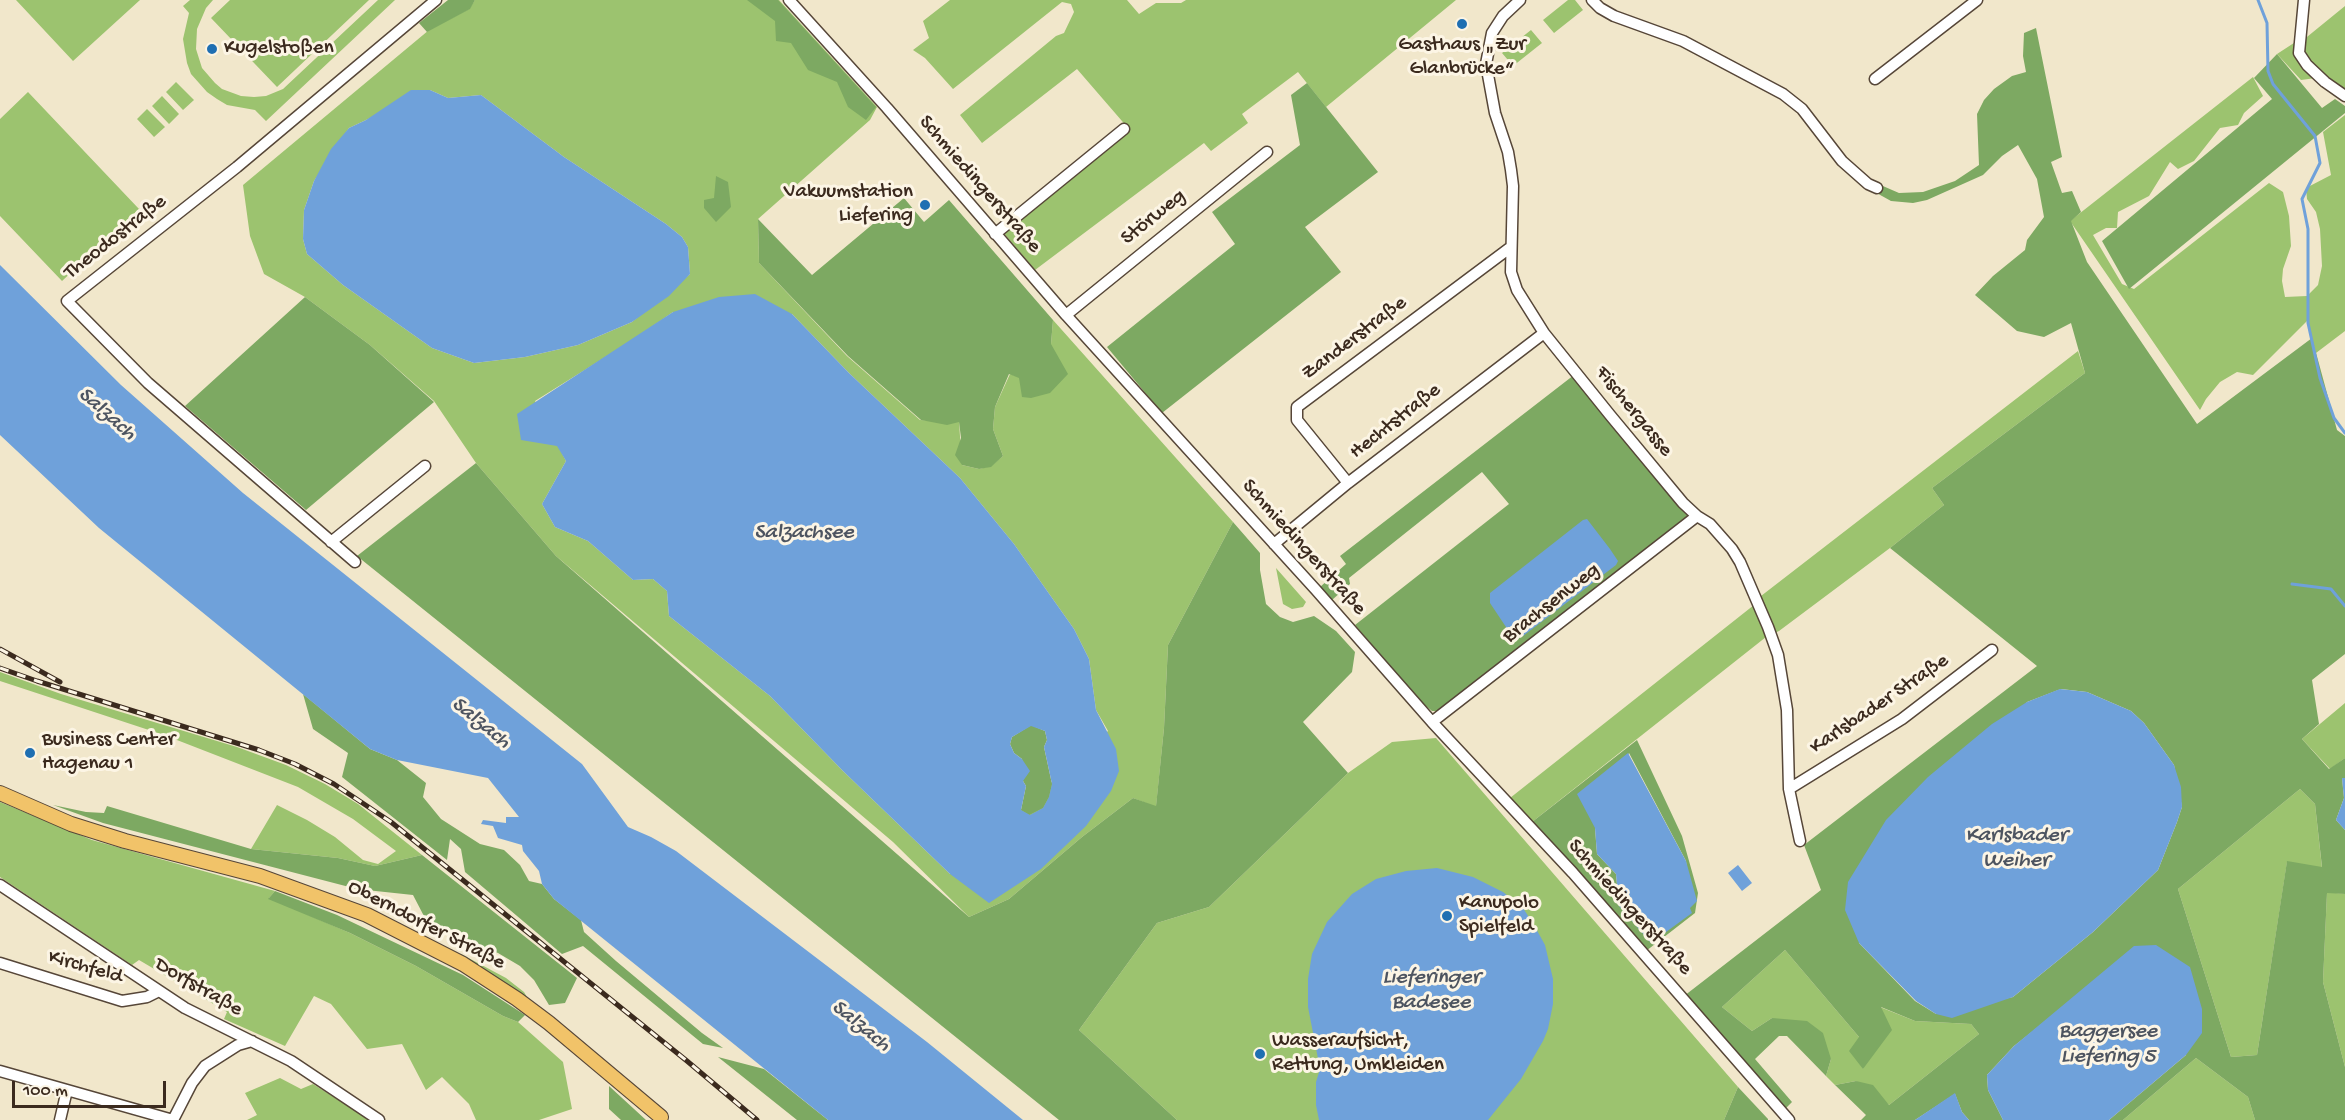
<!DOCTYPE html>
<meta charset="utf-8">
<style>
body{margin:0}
#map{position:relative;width:2345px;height:1120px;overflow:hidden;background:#f1e7cb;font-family:"Gochi Hand",sans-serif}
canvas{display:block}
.scale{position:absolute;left:12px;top:1081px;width:154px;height:27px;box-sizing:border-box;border:3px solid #3b2a1e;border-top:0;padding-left:8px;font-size:18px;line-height:21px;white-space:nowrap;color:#3b2a1e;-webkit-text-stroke:4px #fcf5e5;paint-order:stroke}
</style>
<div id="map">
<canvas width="2345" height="1120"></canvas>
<div class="scale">100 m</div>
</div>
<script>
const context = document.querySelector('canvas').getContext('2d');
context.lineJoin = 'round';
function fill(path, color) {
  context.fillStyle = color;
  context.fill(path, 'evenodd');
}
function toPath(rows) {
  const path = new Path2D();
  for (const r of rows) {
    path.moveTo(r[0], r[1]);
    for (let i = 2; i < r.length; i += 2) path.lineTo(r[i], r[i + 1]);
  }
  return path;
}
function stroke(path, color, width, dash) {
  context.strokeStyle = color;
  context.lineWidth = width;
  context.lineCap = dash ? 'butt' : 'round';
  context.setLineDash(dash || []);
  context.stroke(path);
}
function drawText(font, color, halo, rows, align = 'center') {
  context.font = font + ' "Gochi Hand",sans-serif';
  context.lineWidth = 6;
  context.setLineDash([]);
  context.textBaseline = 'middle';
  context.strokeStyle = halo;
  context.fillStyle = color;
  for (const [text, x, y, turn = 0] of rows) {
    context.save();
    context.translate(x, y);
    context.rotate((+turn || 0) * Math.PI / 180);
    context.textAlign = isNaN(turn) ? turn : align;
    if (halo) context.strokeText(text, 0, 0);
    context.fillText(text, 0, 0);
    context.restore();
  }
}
fill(toPath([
 [16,0,140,0,73,61],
 [190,0,213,0,206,8,197,29,196,49,202,68,215,83,222,89,241,96,254,97,266,96,283,89,378,0,395,0,266,121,255,110,227,105,217,99,207,92,191,74,187,63,183,39,189,13,183,6],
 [230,0,369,0,277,87,211,18],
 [475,0,779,0,877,107,870,120,758,219,759,263,847,356,920,420,959,422,962,465,979,469,991,466,1003,456,993,429,995,407,1010,374,1019,377,1051,344,1053,320,1233,522,1168,645,1164,728,1156,807,1133,798,1082,837,1009,899,969,917,893,842,556,556,476,463,434,401,370,345,305,297,264,274,250,236,243,185,429,30,469,9],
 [430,90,448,98,481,95,564,157,666,224,682,237,688,247,690,274,632,322,578,345,525,357,474,363,432,348,343,285,307,254,303,239,304,210,314,181,349,128],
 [673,312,792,314,849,373,960,478,1014,544,1074,629,1089,659,1096,710,1108,731,950,874,843,771,770,696,669,616,667,591,653,579,633,580,588,541,555,527,542,504,566,461,535,401,636,338],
 [950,0,1127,0,1139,14,1156,3,1181,3,1186,0,1456,0,1326,107,1298,72,1242,114,1248,123,1211,151,1204,143,1035,270,1002,231,1128,128,1077,69,982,143,960,115,1056,36,1064,33,1074,12,1071,4,1062,2,953,89,925,58,913,50,929,38,923,21],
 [1568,0,1575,0,1583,10,1554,33,1543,20],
 [2345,6,2345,100,2316,78,2301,80,2277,54,2297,41,2302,41],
 [1531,30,1542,43,1513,66,1502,53],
 [2253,77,2263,96,2244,113,2238,125,2220,128,2194,161,2178,169,2170,162,2149,196,2118,212,2117,228,2106,228,2093,235,2122,284,2134,289,2269,183,2283,192,2289,216,2291,246,2283,269,2282,281,2285,297,2307,296,2318,285,2322,266,2320,229,2316,212,2307,199,2306,188,2331,175,2323,132,2345,115,2345,331,2316,353,2307,321,2253,375,2237,372,2220,382,2206,399,2200,410,2070,221],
 [176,82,194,100,183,110,166,92],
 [28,92,139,209,62,281,0,216,0,119],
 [162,96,179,114,169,124,152,106],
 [147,109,165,127,154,137,137,119],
 [2078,351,2085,373,1932,488,1944,505,1890,548,1779,631,1766,637,1532,822,1510,798,1754,605,1761,596],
 [1276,568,1306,602,1303,607,1292,609,1283,604],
 [0,672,61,694,237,747,286,765,325,784,358,804,422,855,375,866,338,858,251,849,277,805,307,820,335,837,363,860,378,864,396,851,353,819,298,787,164,735,0,681],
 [2345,703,2345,758,2330,769,2302,739],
 [1436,738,1738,1087,1724,1120,1177,1120,1079,1030,1157,923,1209,907,1348,773,1392,742],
 [2300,789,2315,804,2322,868,2287,862,2257,1055,2231,1057,2178,889],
 [0,802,92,840,275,891,269,898,350,933,416,966,503,1016,518,1022,563,1062,572,1109,539,1120,476,1120,469,1104,442,1077,426,1090,402,1044,367,1049,331,1004,314,996,285,1046,224,1019,227,1012,139,960,132,965,0,877],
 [2327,892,2345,894,2345,1067,2323,982],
 [1785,950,1859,1037,1863,1069,1880,1007,1915,1021,1971,1024,1979,1034,1889,1105,1856,1081,1835,1085,1826,1076,1831,1059,1772,1018,1752,1031,1722,1007],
 [461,954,506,978,524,992,527,997,459,957],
 [2196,1058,2248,1097,2255,1120,2123,1120],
 [280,1078,301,1089,313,1084,370,1120,247,1120,257,1115,245,1093]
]), '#9cc36f');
fill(toPath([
 [448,0,475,0,470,9,427,32,419,23],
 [747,0,778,0,876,107,866,120,848,107,837,82,808,70,791,43,776,41,775,21],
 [2036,28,2062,157,2051,162,2062,193,2072,191,2081,212,2071,221,2087,262,2197,424,2312,338,2337,430,2345,436,2345,654,2312,680,2319,724,2302,739,2329,769,2345,758,2345,778,2342,778,2344,798,2336,820,2345,830,2345,894,2327,893,2323,982,2345,1067,2345,1120,2255,1120,2248,1097,2196,1058,2123,1120,2109,1120,2186,1055,2056,1013,2014,1046,1987,1075,1988,1090,2003,1120,1969,1120,1962,1112,1955,1094,1915,1120,1861,1120,1866,1115,1835,1085,1856,1081,1873,1085,1889,1105,1979,1034,1971,1024,1915,1021,1881,1007,1892,1030,1863,1069,1849,1051,1859,1037,1785,950,1722,1007,1752,1031,1772,1018,1807,1021,1823,1033,1831,1059,1826,1076,1787,1036,1779,1036,1755,1059,1792,1102,1785,1109,1684,996,1821,890,1804,845,2037,666,1890,548,1944,505,1932,488,2085,373,2071,323,2044,337,2017,331,1975,295,1993,276,2025,250,2027,240,2044,217,2037,179,2018,145,2002,156,1983,175,1927,200,1913,203,1891,201,1873,191,1869,180,1899,193,1923,192,1955,181,1979,165,1977,114,1984,100,1994,89,2012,76,2026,72,2023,56,2024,33],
 [2061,689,2087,692,2131,711,2144,723,2174,765,2182,807,2177,822,2158,870,2093,932,2013,997,1936,1014,1915,1001,1859,943,2027,702],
 [2300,789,2315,804,2322,867,2287,861,2257,1055,2231,1057,2178,889],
 [2277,54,2322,108,2335,99,2345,106,2345,113,2129,289,2102,241,2272,99,2254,78],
 [1307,83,1378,172,1305,227,1341,272,1162,413,1107,347,1235,244,1212,212,1300,145,1291,95],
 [716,176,728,182,731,207,716,222,704,208,704,200,714,198],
 [904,198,924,222,949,200,1053,320,1051,344,1068,374,1050,393,1031,398,1022,397,1019,378,1009,374,995,407,993,429,1003,456,991,467,979,469,962,465,955,455,961,438,959,422,947,425,921,420,848,356,759,263,758,219,812,275],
 [305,297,370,345,434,402,306,510,185,406],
 [1574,375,1689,515,1688,519,1439,711,1432,711,1419,700,1355,625,1509,504,1482,472,1349,578,1350,584,1332,600,1320,587,1346,564,1340,556],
 [476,463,556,556,969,917,1009,899,1082,837,1133,798,1156,806,1164,728,1168,645,1233,522,1260,553,1260,570,1266,604,1280,617,1293,622,1314,616,1336,631,1355,652,1352,672,1303,722,1348,773,1209,907,1157,923,1079,1030,1177,1120,1059,1120,357,556],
 [303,694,370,749,397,760,426,783,423,797,441,819,480,844,504,850,520,865,529,881,542,884,554,899,581,920,584,932,616,961,702,1033,723,1048,703,1044,583,946,562,954,465,872,461,849,450,839,447,860,342,777,348,753,313,729],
 [1031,725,1045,731,1047,740,1044,747,1052,784,1049,797,1043,808,1029,815,1021,810,1026,786,1023,781,1022,759,1014,753,1010,744,1012,737],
 [1637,740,1682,836,1698,893,1695,913,1646,951,1532,822],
 [1629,753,1686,861,1690,908,1619,906,1616,874,1597,854,1595,828],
 [53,805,86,812,104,813,107,806,251,849,338,858,375,866,422,855,577,978,565,1003,549,1005,534,980,520,966,498,953,443,932,426,920,413,895,357,889,103,823],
 [275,891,337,915,463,975,525,1015,518,1022,503,1016,416,966,350,933,268,899],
 [718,1057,764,1069,828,1120,797,1120],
 [609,1086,646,1120,621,1120,609,1109],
 [1738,1087,1768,1119,1768,1120,1724,1120]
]), '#7da962');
fill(toPath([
 [411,90,430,90,448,98,481,95,564,157,666,224,682,237,688,247,690,274,669,296,632,322,578,345,525,357,474,363,432,348,343,285,307,254,303,239,304,210,314,181,331,149,349,128,366,120],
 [0,265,121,385,243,493,582,764,628,827,651,837,676,851,927,1042,1023,1120,828,1120,554,899,542,884,539,871,523,851,522,845,498,838,493,826,481,824,483,820,506,823,506,817,519,817,488,778,397,760,370,749,99,528,0,435],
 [755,294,792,314,849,373,960,478,1014,544,1074,629,1089,659,1096,710,1116,749,1119,771,1111,791,1086,826,1041,869,989,903,950,874,843,771,770,696,669,616,667,591,653,579,633,580,588,541,555,527,542,504,566,461,557,446,521,440,517,414,673,312,719,297],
 [1031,726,1045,731,1047,740,1044,747,1052,784,1049,797,1043,808,1030,815,1021,810,1026,786,1023,781,1030,771,1022,759,1014,753,1010,744,1012,737],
 [1587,519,1610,549,1618,561,1616,565,1523,636,1518,638,1512,636,1490,603,1490,593,1583,520],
 [2060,689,2087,692,2131,711,2144,723,2174,765,2181,787,2182,807,2177,822,2158,870,2093,932,2013,997,1952,1018,1936,1014,1916,1001,1859,943,1845,910,1848,882,1886,820,1928,777,1992,724,2027,702],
 [1628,753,1686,861,1697,901,1690,908,1692,913,1651,943,1619,906,1616,874,1597,854,1595,828,1577,794],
 [2342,778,2345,778,2345,830,2336,820,2344,798],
 [1738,865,1752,883,1742,891,1728,873],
 [1437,868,1473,877,1503,892,1523,908,1534,925,1545,945,1553,979,1553,1004,1548,1029,1543,1041,1521,1079,1488,1120,1319,1120,1316,1105,1316,1082,1320,1069,1308,1007,1308,979,1312,954,1327,922,1352,894,1376,879,1406,871],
 [2156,945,2190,967,2202,1009,2202,1033,2186,1055,2109,1120,2003,1120,1988,1090,1987,1075,2014,1046,2134,946],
 [1955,1093,1962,1112,1969,1120,1915,1120]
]), '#6fa1da');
stroke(toPath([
 [2258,0,2267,23,2268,71,2273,84,2315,136,2320,163,2302,199,2308,229,2308,323,2320,378,2334,418,2345,433],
 [2292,584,2331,589,2345,606]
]), '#6fa1da', 3);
const minor = toPath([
 [789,0,887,108,1066,315,1316,590,1432,722,1573,873,1789,1120],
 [1520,0,1503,16,1492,33,1486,64,1495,113,1508,152,1511,170,1513,186,1511,272,1517,290,1544,333,1610,415,1683,503,1697,516,1710,524,1732,549,1740,562,1768,627,1778,655,1787,710,1789,789,1800,841],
 [1592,0,1600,8,1614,16,1683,41,1783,94,1802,109,1842,161,1868,184,1877,188],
 [2304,0,2299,53,2307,65,2325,82,2345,96],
 [1875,79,1977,0],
 [995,234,1124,129],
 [1066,315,1267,152],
 [1348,483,1297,420,1297,407,1511,247],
 [331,542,425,466],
 [1274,544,1348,483,1544,333],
 [355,562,148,383,67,301,237,167,436,0],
 [1432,722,1697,516],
 [1789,789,1902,719,1992,650],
 [0,885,185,1008,291,1061,379,1120],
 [0,963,122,1001,147,997,159,991],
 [0,1071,173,1120,192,1083,205,1066,238,1045,252,1041],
 [60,1120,67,1090]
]);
const major = toPath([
 [0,793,71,824,125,841,260,876,367,915,463,964,517,999,549,1023,661,1117]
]);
stroke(minor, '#564638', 13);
stroke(major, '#564638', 16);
stroke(minor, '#fff', 10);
stroke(major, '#f1c369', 14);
const rail = toPath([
 [0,649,60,682],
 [0,668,37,681,259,750,295,764,334,784,391,822,687,1061,757,1120]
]);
stroke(rail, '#3b2a1e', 5);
stroke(rail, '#fcf5e5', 3, [9]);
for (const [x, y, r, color] of [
 [1462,24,6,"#1f6fb2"],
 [212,49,6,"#1f6fb2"],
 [925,205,6,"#1f6fb2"],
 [30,753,6,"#1f6fb2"],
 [1447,916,6,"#1f6fb2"],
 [1260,1054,6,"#1f6fb2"]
]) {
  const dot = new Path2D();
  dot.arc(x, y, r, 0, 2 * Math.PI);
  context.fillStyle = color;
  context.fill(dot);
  stroke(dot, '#fcf5e5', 2);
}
drawText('21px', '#3b2a1e', '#fcf5e5', [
 ["Gasthaus „Zur",1462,46,"center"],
 ["Glanbrücke“",1462,70,"center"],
 ["Kugelstoßen",224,49],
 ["Vakuumstation",913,193,"right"],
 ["Liefering",913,217,"right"],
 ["Business Center",42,741],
 ["Hagenau 1",42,765],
 ["Kanupolo",1459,904],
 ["Spielfeld",1459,928],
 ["Wasseraufsicht,",1272,1042],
 ["Rettung, Umkleiden",1272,1066]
], 'left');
drawText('21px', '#3b2a1e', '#fcf5e5', [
 ["Schmiedingerstraße",979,185,49],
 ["Störweg",1154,218,-39],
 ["Theodostraße",116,238,-38],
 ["Zanderstraße",1355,339,-37],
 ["Fischergasse",1633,412,51],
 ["Hechtstraße",1396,422,-38],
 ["Schmiedingerstraße",1303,548,48],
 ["Brachsenweg",1552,604,-38],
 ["Karlsbader Straße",1880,705,-34],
 ["Schmiedingerstraße",1629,908,48],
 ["Oberndorfer Straße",426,926,27],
 ["Kirchfeld",85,968,16],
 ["Dorfstraße",198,988,30]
]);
drawText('italic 22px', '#4d5460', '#fcf5e5', [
 ["Salzach",106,415,41],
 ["Salzachsee",804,534],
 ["Salzach",480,724,39],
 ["Karlsbader",2016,837],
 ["Weiher",2016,862],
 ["Lieferinger",1431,979],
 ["Badesee",1431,1004],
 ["Salzach",860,1027,39],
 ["Baggersee",2108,1033],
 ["Liefering 5",2108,1058]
]);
</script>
